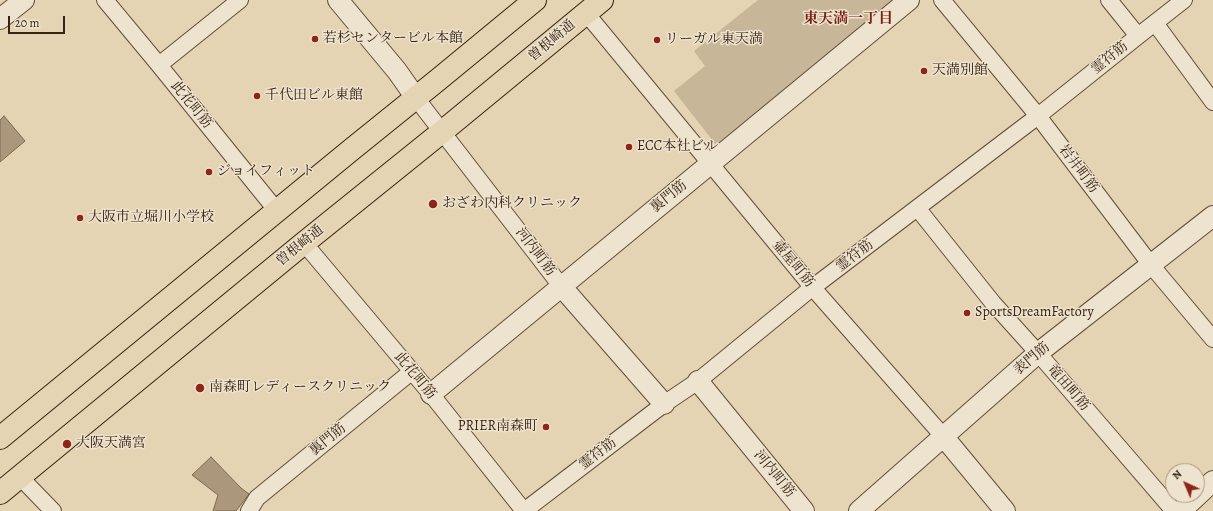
<!DOCTYPE html>
<meta charset="utf-8">
<style>
body{margin:0}
#map{position:relative;width:1213px;height:511px;overflow:hidden;background:#e5d4b3;font-family:Alegreya,serif}
canvas{display:block}
.north{position:absolute;left:1165px;top:463px;width:40px;height:40px;box-sizing:border-box;background:#eee3ce;border:1px solid #a59583;border-radius:50%;rotate:316deg;font-size:11px;font-weight:700;line-height:16px;text-align:center;color:#372112}
.north::after{content:'';display:block;margin:auto;width:14px;height:18px;background:#8f2418;clip-path:polygon(50% 0,100% 100%,50% 72%,0 100%)}
.scale{position:absolute;left:8px;top:16px;width:57px;height:18px;box-sizing:border-box;border:2px solid #372112;border-top:0;padding-left:5px;font-size:12px;line-height:14px;white-space:nowrap;color:#372112;-webkit-text-stroke:3px #eee3ce;paint-order:stroke}
</style>
<div id="map">
<canvas width="1213" height="511"></canvas>
<div class="north">N</div>
<div class="scale">20 m</div>
</div>
<script>
const context = document.querySelector('canvas').getContext('2d');
context.lineJoin = 'round';
function fill(path, color) {
  context.fillStyle = color;
  context.fill(path, 'evenodd');
}
function toPath(rows) {
  const path = new Path2D();
  for (const r of rows) {
    path.moveTo(r[0], r[1]);
    for (let i = 2; i < r.length; i += 2) path.lineTo(r[i], r[i + 1]);
  }
  return path;
}
function stroke(path, color, width, dash) {
  context.strokeStyle = color;
  context.lineWidth = width;
  context.lineCap = dash ? 'butt' : 'round';
  context.setLineDash(dash || []);
  context.stroke(path);
}
function drawText(font, color, halo, rows, align = 'center') {
  context.font = font + ' Alegreya,"Noto Serif JP",serif';
  context.lineWidth = 3;
  context.setLineDash([]);
  context.textBaseline = 'middle';
  context.strokeStyle = halo;
  context.fillStyle = color;
  for (const [text, x, y, turn = 0] of rows) {
    context.save();
    context.translate(x, y);
    context.rotate((+turn || 0) * Math.PI / 180);
    context.textAlign = isNaN(turn) ? turn : align;
    if (halo) context.strokeText(text, 0, 0);
    context.fillText(text, 0, 0);
    context.restore();
  }
}
fill(toPath([
 [758,0,899,0,716,145,674,91,705,66,694,51]
]), '#c7b698');
const water = toPath([
 [4,116,25,141,0,162,0,120,4,116],
 [211,457,241,488,249,494,236,511,213,511,218,495,192,475,211,457]
]);
fill(water, '#aa977c');
stroke(water, '#7c6852', 1);
const minor = toPath([
 [105,0,159,65,277,211],
 [942,0,1038,116,1151,265,1213,339],
 [1109,0,1138,36],
 [586,13,813,288,943,436],
 [1155,23,1213,102],
 [159,65,240,0],
 [416,98,561,286],
 [918,209,993,303,1038,353,1174,511],
 [304,243,431,394,524,511],
 [20,477,53,511],
 [249,511,257,498,411,372],
 [524,511,664,404,698,381,808,291,1038,116,1138,36,1184,0]
]);
const tertiary = toPath([
 [338,0,397,71,416,98],
 [0,19,24,0],
 [561,286,664,404],
 [698,381,804,511],
 [431,394,909,0],
 [943,436,1005,511],
 [859,511,1038,353,1213,216],
 [1181,511,1213,481]
]);
const trunk = toPath([
 [0,438,351,150,439,79,535,0],
 [0,493,304,243,443,131,602,0]
]);
stroke(minor, '#624e3a', 18);
stroke(tertiary, '#624e3a', 22);
stroke(trunk, '#372112', 24);
stroke(minor, '#eee3ce', 16);
stroke(tertiary, '#eee3ce', 20);
stroke(trunk, '#e5d4b3', 22);
for (const [x, y, r, color] of [
 [315,39,4,"#8f2418"],
 [657,40,4,"#8f2418"],
 [924,71,4,"#8f2418"],
 [257,96,4,"#8f2418"],
 [629,147,4,"#8f2418"],
 [209,172,4,"#8f2418"],
 [433,204,5,"#8f2418"],
 [80,218,4,"#8f2418"],
 [967,313,4,"#8f2418"],
 [200,388,5,"#8f2418"],
 [546,427,4,"#8f2418"],
 [67,444,5,"#8f2418"]
]) {
  const dot = new Path2D();
  dot.arc(x, y, r, 0, 2 * Math.PI);
  context.fillStyle = color;
  context.fill(dot);
  stroke(dot, '#eee3ce', 1.5);
}
drawText('14px', '#372112', '#eee3ce', [
 ["若杉センタービル本館",323,39],
 ["リーガル東天満",665,40],
 ["天満別館",932,71],
 ["千代田ビル東館",265,96],
 ["ECC本社ビル",637,147],
 ["ジョイフィット",217,172],
 ["おざわ内科クリニック",442,204],
 ["大阪市立堀川小学校",88,218],
 ["SportsDreamFactory",975,313],
 ["南森町レディースクリニック",209,388],
 ["PRIER南森町",538,427,"right"],
 ["大阪天満宮",76,444]
], 'left');
drawText('14px', '#372112', '#eee3ce', [
 ["曽根崎通",552,41,-40],
 ["霊符筋",1110,58,-39],
 ["此花町筋",191,105,51],
 ["岩井町筋",1078,169,53],
 ["裏門筋",669,197,-39],
 ["曽根崎通",300,246,-39],
 ["河内町筋",535,252,53],
 ["霊符筋",855,256,-37],
 ["壷屋町筋",793,264,50],
 ["表門筋",1032,359,-40],
 ["此花町筋",415,376,50],
 ["竜田町筋",1068,388,49],
 ["裏門筋",328,440,-39],
 ["霊符筋",598,454,-37],
 ["河内町筋",774,474,51]
]);
drawText('bold 15px', '#7a1f14', '#eee3ce', [
 ["東天満一丁目",848,19]
]);
</script>
